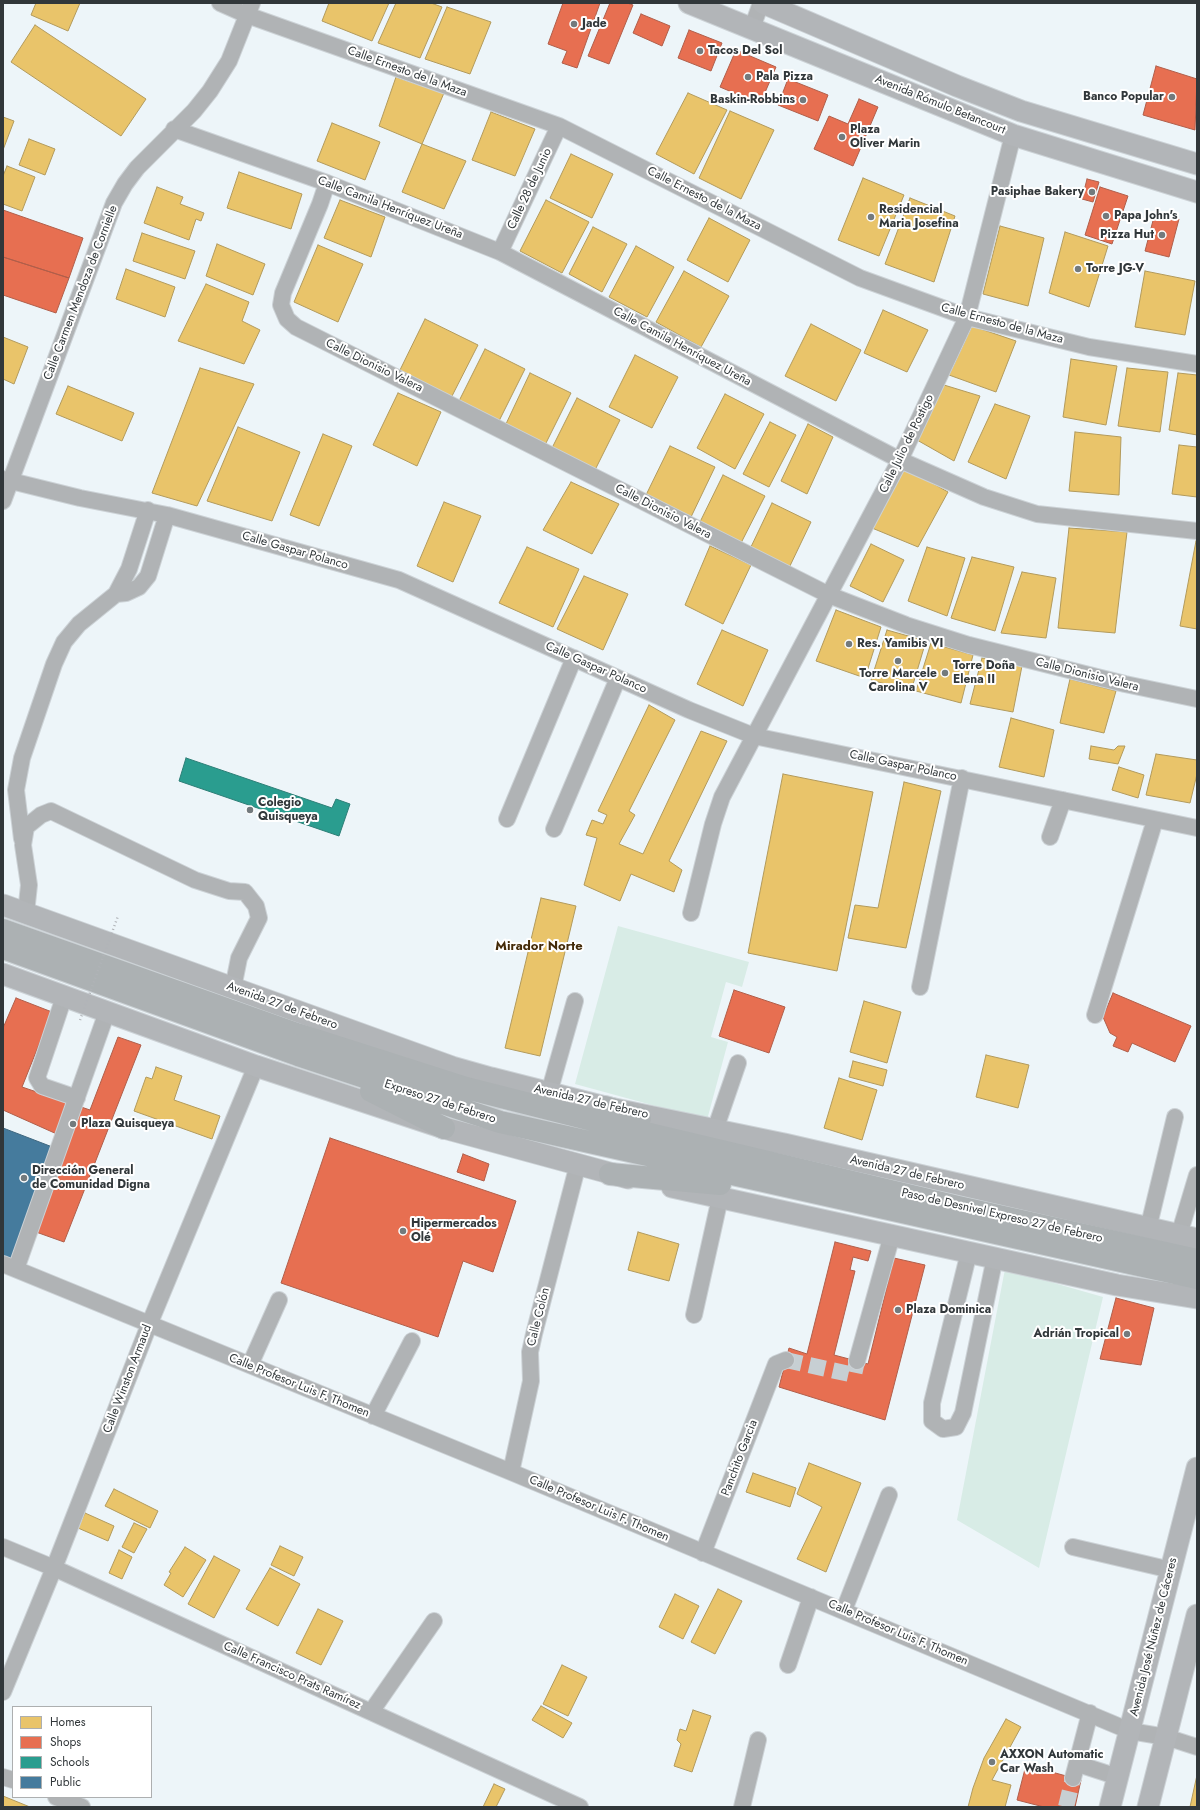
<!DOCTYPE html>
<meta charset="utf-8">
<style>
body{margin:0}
#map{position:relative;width:1200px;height:1810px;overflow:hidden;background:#edf5f9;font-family:Jost,sans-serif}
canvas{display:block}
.frame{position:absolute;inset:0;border:4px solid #31373a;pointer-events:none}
.legend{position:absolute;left:12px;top:1706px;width:140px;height:92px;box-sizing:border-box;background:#fff;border:1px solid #adafb0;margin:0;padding:5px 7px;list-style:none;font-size:12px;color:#31373a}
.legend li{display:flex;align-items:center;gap:8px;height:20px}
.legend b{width:20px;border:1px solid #adafb0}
</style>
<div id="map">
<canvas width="1200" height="1810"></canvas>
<div class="frame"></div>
<ul class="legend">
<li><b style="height:11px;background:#e9c46a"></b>Homes</li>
<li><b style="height:11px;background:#e76f51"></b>Shops</li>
<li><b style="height:11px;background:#2a9d8f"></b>Schools</li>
<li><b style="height:11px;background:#457b9d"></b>Public</li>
</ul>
</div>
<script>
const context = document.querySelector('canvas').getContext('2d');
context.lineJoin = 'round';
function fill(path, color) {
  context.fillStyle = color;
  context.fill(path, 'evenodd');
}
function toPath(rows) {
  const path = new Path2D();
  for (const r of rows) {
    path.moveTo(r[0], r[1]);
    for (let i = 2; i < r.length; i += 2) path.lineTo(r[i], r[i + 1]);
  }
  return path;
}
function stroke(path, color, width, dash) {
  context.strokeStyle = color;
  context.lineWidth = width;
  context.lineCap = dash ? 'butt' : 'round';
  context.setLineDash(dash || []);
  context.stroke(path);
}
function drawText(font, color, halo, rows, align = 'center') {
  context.font = font + ' Jost,sans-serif';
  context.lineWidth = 4;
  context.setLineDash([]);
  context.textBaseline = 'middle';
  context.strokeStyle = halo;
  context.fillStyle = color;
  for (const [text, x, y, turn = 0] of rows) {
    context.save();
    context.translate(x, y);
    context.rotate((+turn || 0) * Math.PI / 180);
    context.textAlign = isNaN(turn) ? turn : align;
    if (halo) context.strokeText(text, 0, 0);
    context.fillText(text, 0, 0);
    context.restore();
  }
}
fill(toPath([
 [618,926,749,962,742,987,726,982,711,1037,728,1042,707,1120,575,1084],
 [1005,1269,1103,1297,1039,1568,957,1520]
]), '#d8ece6');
const homes = toPath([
 [36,3,80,3,68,31,31,15,36,3],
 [329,3,389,3,372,41,322,21,329,3],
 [396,3,431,3,442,7,420,58,378,43,396,3],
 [447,7,491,22,470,74,425,59,447,7],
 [35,25,146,99,121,136,11,62,35,25],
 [396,77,444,93,422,144,379,126,396,77],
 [688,93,727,110,694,174,656,154,688,93],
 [730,111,774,130,741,199,699,178,730,111],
 [491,112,535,129,515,176,472,160,491,112],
 [3,117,14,121,3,150,3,117],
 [332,123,380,142,365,180,317,161,332,123],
 [29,139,55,149,45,175,19,165,29,139],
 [422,144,466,161,444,209,402,192,422,144],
 [571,154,613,174,592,218,550,198,571,154],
 [7,166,35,177,22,211,3,204,3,176,7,166],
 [239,172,302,194,291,229,227,208,239,172],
 [863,178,904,195,879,256,838,240,863,178],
 [157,187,183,197,180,204,204,213,201,221,196,219,189,240,144,223,157,187],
 [910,198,955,216,934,282,885,264,910,198],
 [340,200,385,217,371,257,324,238,340,200],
 [546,200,589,222,562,273,520,251,546,200],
 [709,218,750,240,728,282,687,260,709,218],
 [1000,226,1044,238,1028,306,983,294,1000,226],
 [593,227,627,244,602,292,569,274,593,227],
 [1065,232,1108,246,1089,307,1049,293,1065,232],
 [142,233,195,251,185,279,133,261,142,233],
 [217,244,265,264,253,295,206,276,217,244],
 [318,245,363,264,338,322,294,302,318,245],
 [636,246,674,267,647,317,609,297,636,246],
 [126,269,175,287,165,317,116,299,126,269],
 [684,271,729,296,701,347,656,322,684,271],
 [1145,271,1195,281,1185,335,1135,327,1145,271],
 [206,284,249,302,242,321,260,330,244,364,178,341,206,284],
 [883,310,928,330,907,372,864,353,883,310],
 [425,319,478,345,451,398,399,372,425,319],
 [811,324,861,350,836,401,785,376,811,324],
 [972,326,1016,341,996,392,949,375,972,326],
 [3,337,28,347,14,384,3,379,3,337],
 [485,349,525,369,499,421,459,401,485,349],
 [635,355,678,377,652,428,609,407,635,355],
 [1071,359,1117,366,1106,425,1063,417,1071,359],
 [200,368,254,384,197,506,152,493,200,368],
 [1127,368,1168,372,1160,432,1118,426,1127,368],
 [530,373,571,393,545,445,505,426,530,373],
 [1178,373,1197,375,1197,435,1169,430,1178,373],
 [944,385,980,396,954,461,917,440,944,385],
 [68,386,134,413,122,441,56,414,68,386],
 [398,393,441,412,417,466,373,445,398,393],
 [725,394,764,414,735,469,697,448,725,394],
 [577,398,620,420,595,470,552,448,577,398],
 [995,404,1030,416,1006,479,968,462,995,404],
 [770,422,796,435,769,487,743,474,770,422],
 [808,424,833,437,807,494,781,481,808,424],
 [238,427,300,452,272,521,207,501,238,427],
 [1075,432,1121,437,1119,495,1069,491,1075,432],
 [323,434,352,446,319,526,290,515,323,434],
 [1179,445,1197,447,1197,497,1172,494,1179,445],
 [670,446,715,467,691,517,646,495,670,446],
 [902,466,948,492,918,547,872,528,902,466],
 [723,475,765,496,740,545,699,524,723,475],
 [571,482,619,504,592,554,543,530,571,482],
 [444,502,481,516,453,582,417,566,444,502],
 [772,503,811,522,788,570,749,551,772,503],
 [1069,528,1127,532,1115,633,1058,628,1069,528],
 [1196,541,1197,541,1197,629,1180,626,1196,541],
 [871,544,904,560,883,602,850,586,871,544],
 [710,546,751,565,723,624,685,605,710,546],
 [527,547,579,569,553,627,499,603,527,547],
 [927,547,965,558,947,616,908,601,927,547],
 [972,557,1014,567,995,631,951,618,972,557],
 [1022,572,1056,578,1046,638,1001,633,1022,572],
 [584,576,628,594,603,650,557,629,584,576],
 [836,610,881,627,865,678,816,661,836,610],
 [722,630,768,650,743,706,697,684,722,630],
 [887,630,926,641,911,691,871,680,887,630],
 [931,643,973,655,961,703,916,691,931,643],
 [982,658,1022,666,1013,712,970,704,982,658],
 [1070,679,1116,691,1104,733,1060,723,1070,679],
 [649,705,675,720,629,811,635,815,619,844,643,854,701,731,727,741,669,861,682,870,674,892,631,874,620,901,584,885,597,838,586,835,592,820,603,824,607,815,598,811,649,705],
 [1011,718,1054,730,1044,777,999,767,1011,718],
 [1091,746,1114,750,1118,746,1125,746,1118,764,1089,759,1091,746],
 [1156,754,1197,760,1197,774,1190,803,1146,795,1156,754],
 [1119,767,1144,775,1138,798,1112,790,1119,767],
 [783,774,873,792,837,971,748,953,783,774],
 [904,782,941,791,906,948,848,938,855,905,878,908,904,782],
 [541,898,576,906,540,1056,505,1048,541,898],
 [864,1001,901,1012,887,1063,850,1052,864,1001],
 [986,1055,1029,1065,1018,1108,976,1097,986,1055],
 [853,1061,887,1070,883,1086,849,1077,853,1061],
 [156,1067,182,1076,174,1100,220,1116,212,1139,134,1111,146,1077,152,1079,156,1067],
 [839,1078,877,1090,862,1140,824,1128,839,1078],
 [638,1232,679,1244,669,1281,628,1270,638,1232],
 [809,1463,861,1483,826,1572,797,1559,822,1507,797,1494,809,1463],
 [753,1473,796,1488,790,1507,746,1492,753,1473],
 [114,1489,158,1511,150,1528,105,1506,114,1489],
 [85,1513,114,1526,108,1541,78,1528,85,1513],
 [134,1523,147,1529,134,1553,122,1547,134,1523],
 [280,1546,303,1557,294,1576,271,1565,280,1546],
 [185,1547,206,1560,183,1597,164,1585,171,1573,169,1572,185,1547],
 [119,1550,132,1557,122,1579,109,1573,119,1550],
 [214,1556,240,1570,214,1618,188,1604,214,1556],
 [270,1568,300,1584,278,1626,246,1609,270,1568],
 [718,1589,742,1601,715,1654,691,1642,718,1589],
 [675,1594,699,1606,683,1639,659,1627,675,1594],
 [318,1609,343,1621,321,1665,296,1653,318,1609],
 [562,1665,587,1677,568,1716,543,1704,562,1665],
 [541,1706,572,1723,563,1738,532,1720,541,1706],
 [693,1710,711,1716,692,1772,674,1766,681,1744,677,1740,680,1729,686,1731,693,1710],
 [1006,1719,1021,1727,992,1780,1011,1785,1005,1807,968,1807,973,1788,984,1758,1006,1719],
 [1197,1775,1197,1807,1190,1807,1197,1775],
 [494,1784,505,1789,496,1807,483,1807,494,1784],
 [3,1796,30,1807,3,1807,3,1796]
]);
fill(homes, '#e9c46a');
stroke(homes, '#b29a5c', 1);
const shops = toPath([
 [563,3,600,3,577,68,562,63,567,51,548,44,563,3],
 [610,3,627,3,633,5,609,64,588,56,610,3],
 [641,14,670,26,662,46,633,33,641,14],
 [689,30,722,43,711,71,678,58,689,30],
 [736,50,776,67,760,104,720,87,736,50],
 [1156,66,1197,79,1195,130,1143,115,1156,66],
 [788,79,828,95,818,121,778,105,788,79],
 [859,99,878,107,853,166,814,149,829,116,848,124,859,99],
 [1087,179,1099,182,1093,202,1082,199,1087,179],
 [1100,187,1128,196,1112,244,1085,235,1100,187],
 [3,210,83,238,69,278,3,257,3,210],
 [1155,213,1179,219,1169,257,1145,251,1155,213],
 [3,257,69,278,56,313,3,295,3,257],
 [734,990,785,1007,769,1053,719,1036,734,990],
 [1113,993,1191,1026,1175,1062,1132,1043,1128,1052,1113,1046,1117,1037,1110,1033,1103,1017,1113,993],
 [16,998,52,1012,22,1087,90,1110,118,1037,141,1045,64,1242,36,1232,68,1139,3,1110,3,1028,16,998],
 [330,1138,516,1201,493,1272,463,1261,438,1337,281,1283,330,1138],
 [463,1154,489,1164,484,1181,457,1172,463,1154],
 [835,1242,871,1251,868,1261,853,1257,850,1270,855,1271,834,1355,868,1364,894,1258,925,1265,885,1420,779,1387,789,1348,807,1354,835,1242],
 [1116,1298,1154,1308,1141,1365,1100,1359,1116,1298],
 [1026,1765,1081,1780,1075,1807,1044,1807,1017,1800,1026,1765]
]);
fill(shops, '#e76f51');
stroke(shops, '#b05e4a', 1);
const schools = toPath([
 [186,758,332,808,336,799,350,804,339,836,179,781,186,758]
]);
fill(schools, '#2a9d8f');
stroke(schools, '#2c7e76', 1);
const public = toPath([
 [3,1128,55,1148,13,1263,3,1258,3,1128]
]);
fill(public, '#457b9d');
stroke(public, '#3f677f', 1);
stroke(toPath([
 [786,1360,854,1375,857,1361],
 [1066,1807,1073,1778]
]), '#c7cfd3', 16, [16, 8]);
const minor = toPath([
 [220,3,247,15,559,126,860,278,967,317,1089,347,1197,364],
 [752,28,761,3],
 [174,129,327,183,500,252,900,460,984,497,1037,514,1197,531],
 [327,183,320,204,283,293,281,305,287,319,296,327,829,595,906,625,969,645,1125,684,1197,699],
 [500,252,559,126],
 [3,479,80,498,167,515,399,580,689,710,754,736,1197,828],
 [3,501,114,203,125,184,137,168,194,111,210,91,229,61,252,3],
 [116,594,126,593,139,587,148,576,167,515],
 [507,819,574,658],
 [554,829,618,678],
 [1050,837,1063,800],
 [22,839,16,790,22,758,54,664,64,642,79,624,116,594,129,569,148,510],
 [26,913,29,885,23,845,26,827,41,815,51,811,195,880,229,891,245,892,256,906,259,918,239,958,233,988],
 [691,913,713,824,722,797,900,460,967,317,1013,135],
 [920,987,962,778],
 [64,997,37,1078,42,1086,77,1098],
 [1095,1015,1155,820],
 [549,1093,575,1001],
 [715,1130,738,1063],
 [1148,1229,1175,1117],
 [1179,1235,1197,1175],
 [969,1252,932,1403,932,1421,943,1429,956,1427,963,1413,995,1257],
 [3,1264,511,1472,1130,1731,1166,1737,1197,1747],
 [16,1269,107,1012],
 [694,1315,720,1198],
 [857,1361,892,1235],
 [250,1365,279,1300],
 [373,1416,412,1341],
 [511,1472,531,1381,530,1352,534,1334,578,1164],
 [3,1547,54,1568,580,1807],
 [1073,1547,1171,1570],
 [703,1553,776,1364,786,1360],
 [844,1610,889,1495],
 [788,1665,811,1597],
 [3,1692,54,1568,149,1325,256,1066],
 [371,1712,434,1621],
 [1078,1764,1118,1777],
 [3,1777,13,1780],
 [1073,1778,1090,1713],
 [56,1797,82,1807],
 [742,1807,758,1740]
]);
const major = toPath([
 [689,3,1013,135,1197,192],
 [763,3,957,86,1021,111,1197,164],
 [3,905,452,1067,491,1078,605,1107,784,1144,1197,1239],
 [3,974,256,1066,444,1128,628,1178],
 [672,1187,1117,1285,1197,1298],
 [1110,1807,1197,1468],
 [1148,1807,1197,1615]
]);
const highway = toPath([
 [3,930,297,1034,466,1088,620,1127,958,1207,1197,1260],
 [3,948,298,1055,500,1122,1197,1278],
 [371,1091,444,1128],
 [605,1107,640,1118],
 [610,1174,720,1184]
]);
stroke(minor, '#ccd2d6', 18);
stroke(major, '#ccd2d6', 23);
stroke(highway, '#ccd2d6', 24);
stroke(minor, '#b0b3b5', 16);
stroke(major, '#b2b5b8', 21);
stroke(highway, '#acb1b3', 22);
stroke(toPath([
 [80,1020,118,916]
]), '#b1b4b8', 2.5, [1, 3]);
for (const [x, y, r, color] of [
 [574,24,4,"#737a7d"],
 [700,51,4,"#737a7d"],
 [748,77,4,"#737a7d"],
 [1172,97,4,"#737a7d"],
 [803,100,4,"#737a7d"],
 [842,137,4,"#737a7d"],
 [1092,192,4,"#737a7d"],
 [1106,216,4,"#737a7d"],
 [871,217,4,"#737a7d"],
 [1162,235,4,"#737a7d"],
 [1078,269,4,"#737a7d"],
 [849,644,4,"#737a7d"],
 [898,661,4,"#737a7d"],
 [945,673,4,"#737a7d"],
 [250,810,4,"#737a7d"],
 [73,1124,4,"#737a7d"],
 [24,1178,4,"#737a7d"],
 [403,1231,4,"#737a7d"],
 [898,1310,4,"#737a7d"],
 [1127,1334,4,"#737a7d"],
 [992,1762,4,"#737a7d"]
]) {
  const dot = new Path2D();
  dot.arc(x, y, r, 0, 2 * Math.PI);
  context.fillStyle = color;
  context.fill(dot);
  stroke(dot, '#fff', 1.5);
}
drawText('bold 12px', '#31373a', '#fff', [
 ["Jade",582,24],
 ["Tacos Del Sol",708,51],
 ["Pala Pizza",756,77],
 ["Banco Popular",1164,97,"right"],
 ["Baskin-Robbins",795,100,"right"],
 ["Plaza",850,130],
 ["Oliver Marin",850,144],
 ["Pasiphae Bakery",1084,192,"right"],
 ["Residencial",879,210],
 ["Maria Josefina",879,224],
 ["Papa John's",1114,216],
 ["Pizza Hut",1154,235,"right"],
 ["Torre JG-V",1086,269],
 ["Res. Yamibis VI",857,644],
 ["Torre Doña",953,666],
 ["Elena II",953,680],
 ["Torre Marcele",898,674,"center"],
 ["Carolina V",898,688,"center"],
 ["Colegio",258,803],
 ["Quisqueya",258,817],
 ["Plaza Quisqueya",81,1124],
 ["Dirección General",32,1171],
 ["de Comunidad Digna",32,1185],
 ["Hipermercados",411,1224],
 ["Olé",411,1238],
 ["Plaza Dominica",906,1310],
 ["Adrián Tropical",1119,1334,"right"],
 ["AXXON Automatic",1000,1755],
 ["Car Wash",1000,1769]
], 'left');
drawText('12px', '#31373a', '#fff', [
 ["Calle Ernesto de la Maza",407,72,20],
 ["Avenida Rómulo Betancourt",940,105,22],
 ["Calle 28 de Junio",530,189,-65],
 ["Calle Ernesto de la Maza",704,199,27],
 ["Calle Camila Henríquez Ureña",390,208,21],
 ["Calle Carmen Mendoza de Cornielle",81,293,-69],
 ["Calle Ernesto de la Maza",1002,324,15],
 ["Calle Camila Henríquez Ureña",682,347,28],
 ["Calle Dionisio Valera",374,366,26],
 ["Calle Julio de Postigo",907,444,-64],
 ["Calle Dionisio Valera",663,512,27],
 ["Calle Gaspar Polanco",295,551,16],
 ["Calle Gaspar Polanco",596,668,24],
 ["Calle Dionisio Valera",1087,675,14],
 ["Calle Gaspar Polanco",903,766,12],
 ["Avenida 27 de Febrero",282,1006,20],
 ["Expreso 27 de Febrero",440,1102,18],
 ["Avenida 27 de Febrero",591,1102,13],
 ["Avenida 27 de Febrero",907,1173,13],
 ["Paso de Desnivel Expreso 27 de Febrero",1002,1216,13],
 ["Calle Colón",539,1317,-76],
 ["Calle Winston Armaud",128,1379,-69],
 ["Calle Profesor Luis F. Thomen",299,1386,22],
 ["Panchito Garcia",740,1458,-69],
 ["Calle Profesor Luis F. Thomen",599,1509,23],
 ["Calle Profesor Luis F. Thomen",898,1633,23],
 ["Avenida José Núñez de Cáceres",1154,1637,-76],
 ["Calle Francisco Prats Ramírez",292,1676,24]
]);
drawText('bold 13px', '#442b09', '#fff', [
 ["Mirador Norte",539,947]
]);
</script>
